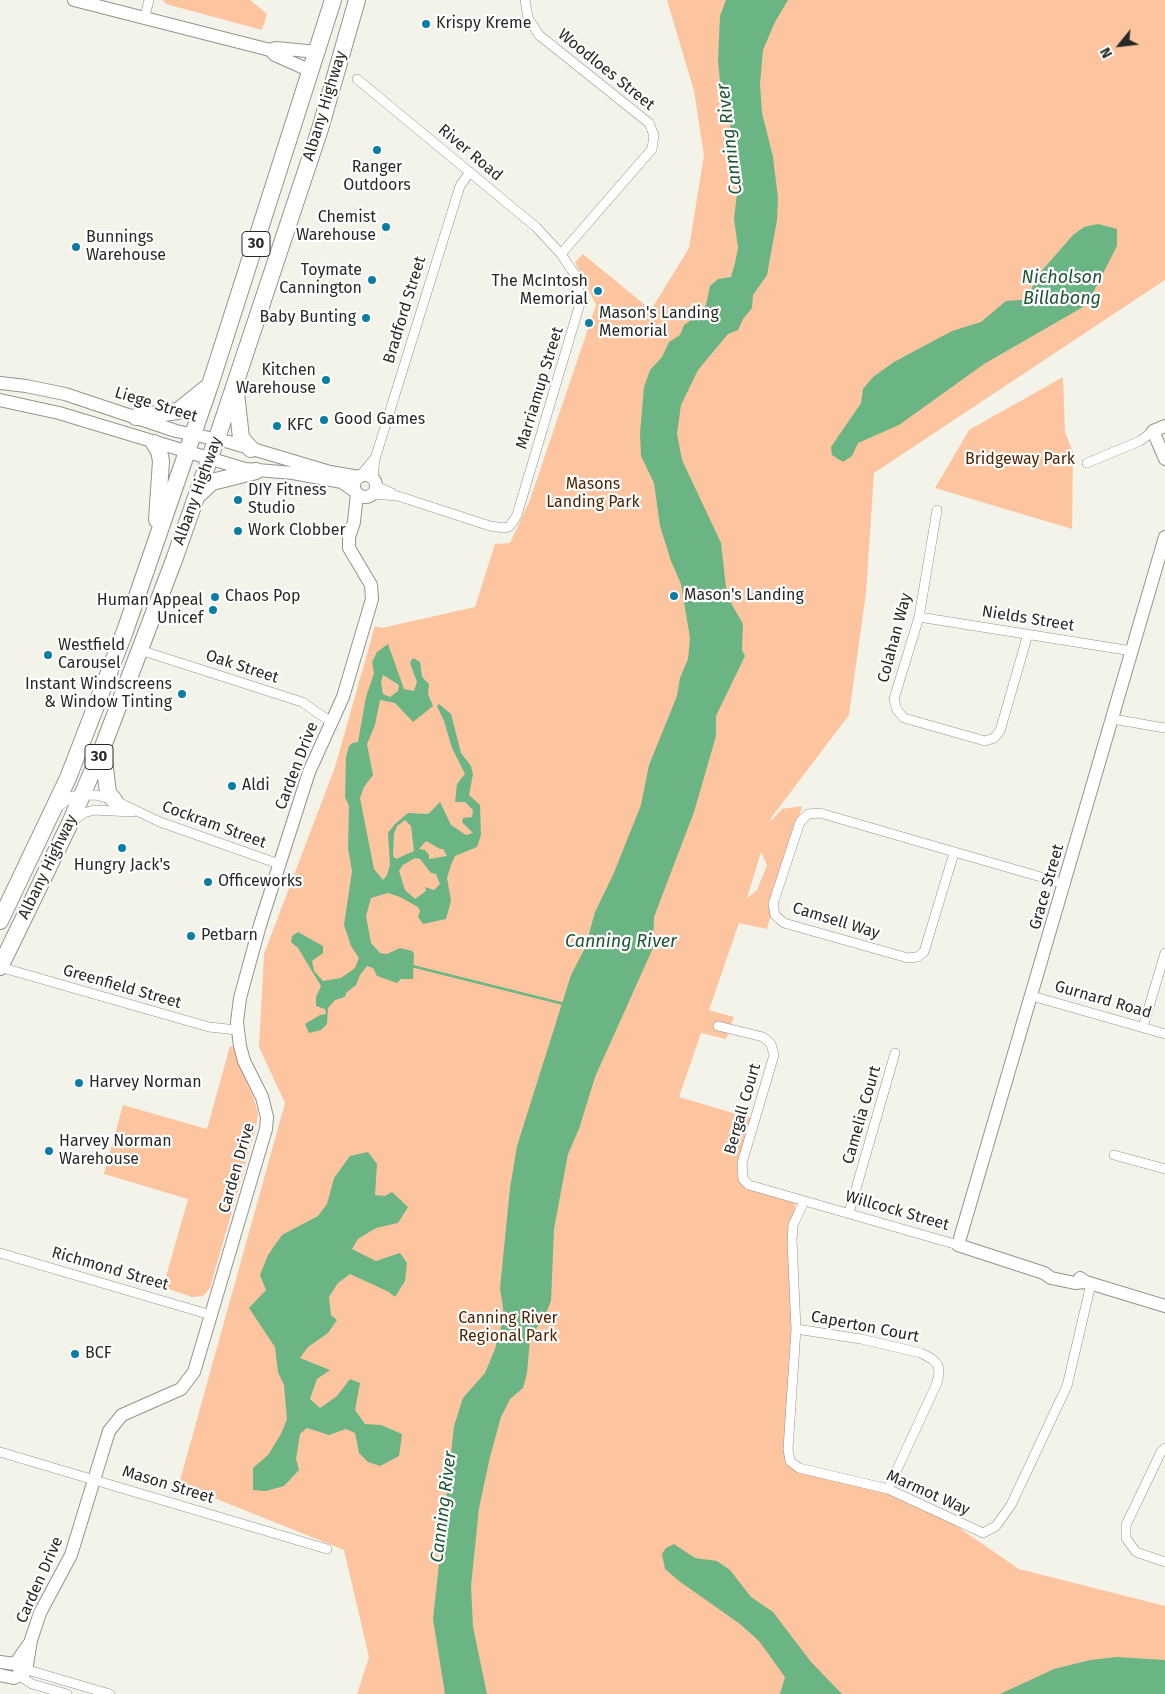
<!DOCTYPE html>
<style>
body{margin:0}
#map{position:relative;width:1165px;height:1694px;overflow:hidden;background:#f3f3e9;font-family:"Fira Sans",sans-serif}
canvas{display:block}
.north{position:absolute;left:1095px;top:20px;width:50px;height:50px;-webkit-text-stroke:4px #fff;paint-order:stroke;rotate:241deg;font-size:14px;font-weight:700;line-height:20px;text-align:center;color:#282824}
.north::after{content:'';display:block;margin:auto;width:18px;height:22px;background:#282824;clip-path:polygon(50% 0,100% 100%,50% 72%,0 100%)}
</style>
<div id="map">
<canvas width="1165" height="1694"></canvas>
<div class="north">N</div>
</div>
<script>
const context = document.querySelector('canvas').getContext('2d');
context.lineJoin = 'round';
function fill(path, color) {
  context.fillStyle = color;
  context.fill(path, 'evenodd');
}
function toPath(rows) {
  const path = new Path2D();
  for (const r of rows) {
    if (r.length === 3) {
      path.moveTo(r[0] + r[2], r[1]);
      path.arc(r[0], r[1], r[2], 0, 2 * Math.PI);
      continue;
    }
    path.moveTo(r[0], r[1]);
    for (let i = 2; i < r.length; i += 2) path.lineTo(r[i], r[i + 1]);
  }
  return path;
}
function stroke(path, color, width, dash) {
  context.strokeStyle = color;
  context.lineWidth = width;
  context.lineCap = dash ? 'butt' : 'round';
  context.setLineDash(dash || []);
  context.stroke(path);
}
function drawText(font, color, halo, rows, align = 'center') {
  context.font = font + ' "Fira Sans",sans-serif';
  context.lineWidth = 4.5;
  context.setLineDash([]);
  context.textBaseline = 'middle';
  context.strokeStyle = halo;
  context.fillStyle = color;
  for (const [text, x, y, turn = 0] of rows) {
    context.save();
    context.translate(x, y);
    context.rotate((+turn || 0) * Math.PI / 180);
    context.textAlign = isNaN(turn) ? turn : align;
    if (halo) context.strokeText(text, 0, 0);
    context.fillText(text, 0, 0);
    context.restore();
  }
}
fill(toPath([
 [163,0,250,0,267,14,262,30,166,4],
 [667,0,1165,0,1165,280,874,473,866,593,849,715,771,818,771,821,782,809,802,806,767,929,739,923,709,1010,734,1017,726,1039,701,1033,679,1097,750,1118,741,1181,795,1198,789,1465,870,1483,949,1521,1019,1569,1165,1606,1165,1694,357,1694,369,1657,344,1550,179,1484,285,1103,259,1047,264,954,335,767,375,626,382,628,475,607,495,544,510,543,530,500,596,305,575,262,583,254,651,310,689,248,704,155,694,91],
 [761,852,767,865,757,890,747,898],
 [1063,377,1065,432,1073,452,1072,529,935,488,969,430],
 [230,1046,234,1047,237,1060,253,1096,258,1113,256,1127,210,1288,203,1296,192,1297,163,1287,188,1199,104,1174,123,1105,207,1129]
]), '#fdc4a0');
fill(toPath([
 [726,0,788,0,775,22,763,50,760,84,762,113,773,157,778,198,777,220,767,275,753,295,752,308,743,319,738,330,728,334,698,370,681,405,677,434,682,460,721,543,727,596,743,624,742,650,745,656,716,716,716,736,694,812,654,917,653,948,595,1077,579,1129,568,1154,554,1229,551,1301,547,1311,530,1339,527,1373,523,1388,510,1399,501,1417,490,1457,479,1508,471,1586,473,1627,487,1694,445,1694,433,1619,454,1426,463,1398,485,1373,495,1349,504,1315,500,1288,510,1188,517,1146,571,975,585,948,595,912,613,875,641,805,649,765,677,696,680,678,688,659,690,638,681,584,671,561,660,526,654,483,641,456,640,433,644,387,650,370,662,357,669,342,680,335,684,325,696,317,706,305,710,286,718,279,731,277,735,263,738,248,734,219,739,176,733,153,730,125,722,101,718,61,720,16],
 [1098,224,1117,229,1117,246,1094,291,1083,307,984,364,899,425,858,443,852,456,843,462,832,455,831,447,861,403,863,389,873,377,894,362,952,331,981,322,1006,301,1021,300,1029,294,1038,275,1073,235,1084,227],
 [388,644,404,689,414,691,417,682,410,663,413,658,420,662,422,677,429,684,428,694,433,706,413,722,395,703,380,700,375,725,367,744,373,775,364,787,360,798,374,869,383,880,387,875,390,865,388,833,395,824,408,813,428,814,440,802,451,825,466,835,473,833,462,822,463,818,472,817,473,810,465,802,455,802,457,784,465,774,452,748,444,721,437,706,439,704,451,714,461,753,471,766,473,774,469,795,480,805,481,835,477,847,455,856,451,865,447,878,451,901,446,919,423,924,418,917,420,911,418,907,400,897,388,893,371,898,366,916,371,943,380,953,387,954,400,948,412,951,414,954,413,979,401,979,397,983,377,976,373,968,367,966,360,975,356,985,346,993,345,997,335,1000,328,1008,327,1024,321,1030,309,1033,305,1024,320,1015,326,1014,325,1009,316,1006,316,997,321,986,298,948,291,942,292,936,298,932,323,946,323,953,312,961,314,971,323,981,341,978,355,968,359,958,351,946,344,925,352,871,348,848,349,806,345,797,346,757,349,746,352,743,358,742,366,697,374,673,372,662,377,652],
 [383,675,399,685,398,691,390,697,383,694,381,682],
 [405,820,411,826,414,851,396,859,393,856,394,834,397,826],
 [426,841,440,849,443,849,447,856,429,859,429,855,425,850,419,849],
 [415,858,420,859,431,873,436,874,440,884,434,890,425,887,426,891,415,899,405,890,399,871,403,865],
 [368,1152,377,1164,375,1195,385,1196,392,1192,408,1207,398,1223,376,1228,358,1239,352,1249,376,1261,400,1253,407,1263,405,1281,395,1297,389,1292,350,1274,338,1283,329,1297,331,1315,337,1320,328,1333,308,1347,300,1358,330,1370,317,1379,310,1399,320,1408,337,1396,350,1379,360,1383,355,1410,365,1424,381,1425,402,1434,399,1456,380,1466,368,1462,359,1453,355,1433,346,1429,329,1435,307,1428,300,1434,296,1459,299,1470,284,1486,266,1491,253,1490,253,1468,268,1455,281,1434,287,1419,284,1385,278,1372,275,1347,249,1308,266,1290,260,1275,268,1255,282,1235,318,1216,327,1204,334,1178,350,1156],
 [674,1544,695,1558,717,1561,730,1570,751,1597,773,1612,811,1662,842,1694,780,1694,785,1677,759,1641,740,1624,679,1581,665,1569,662,1554,666,1548],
 [1117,1657,1165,1660,1165,1694,1000,1694,1054,1669,1090,1660]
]), '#6bb585');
stroke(toPath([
 [412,966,564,1004]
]), '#6bb585', 2.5);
const street = toPath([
 [525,0,528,18,539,35,649,123,654,135,652,149,561,254],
 [145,16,149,0],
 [357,79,536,227,561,254,575,275,581,300,517,515,510,526,505,528,490,526,398,496,372,494],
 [1087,463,1140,441,1153,431],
 [360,476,374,459],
 [373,478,375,459,460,186,470,172],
 [376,486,392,493],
 [937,510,919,617,894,699,897,710,904,718,985,741,994,738,1000,731,1028,634],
 [919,617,1132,651],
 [140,650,302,702,331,722],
 [1113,719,1165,728],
 [59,806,73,796,96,795,114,800,160,822,279,864],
 [74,820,84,813,94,810,133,812],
 [954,853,924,952,917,957,908,958,784,923,775,915,773,904,800,822,808,814,820,813,1065,884],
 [0,967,209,1027,237,1030],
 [1032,996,1165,1034],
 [718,1026,763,1037,771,1044,774,1055,742,1163,743,1179,749,1185,958,1245],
 [1143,1027,1165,953],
 [1114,1155,1165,1169],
 [804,1201,793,1225,792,1241,796,1329,788,1449,790,1461,799,1468,888,1489,983,1533,996,1526,1011,1505,1067,1386,1091,1284],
 [849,1213,895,1053],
 [0,1253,211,1315],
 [796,1329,861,1339,921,1353,932,1359,938,1365,939,1373,937,1383,888,1489],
 [1165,1448,1161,1452,1126,1525,1126,1538,1136,1552,1165,1562],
 [0,1452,327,1549],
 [21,1668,110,1694],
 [18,1671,20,1676,32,1684,67,1694]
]);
const secondary = toPath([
 [74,0,270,50,276,48,317,52],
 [270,50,275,55,311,71],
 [0,383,26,386,65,394,176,431,229,442,330,472,359,477],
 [0,400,59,413,245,469,293,473,342,482,356,492],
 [1165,426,1153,431,1165,459],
 [365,486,11],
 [1080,1278,1086,1282,1165,1306],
 [1086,1282,1075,1283,1051,1278,1044,1273,958,1245,1165,537],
 [0,1662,15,1664,29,1644],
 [0,1675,14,1678,26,1671,31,1640,40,1613,71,1555,109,1431,122,1415,181,1389,194,1372,266,1129,267,1117,262,1097,244,1061,240,1046,237,1022,240,998,260,925,309,772,343,697,372,599,371,585,349,548,349,537,354,522,357,493]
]);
const highway = toPath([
 [236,393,241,438,251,449],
 [136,417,178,411,209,386],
 [154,443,159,451,161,461,157,520],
 [198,495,212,482,256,471],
 [103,751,108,793,114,800],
 [0,921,68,778,125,631,210,385,333,0],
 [0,967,70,823,102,749,174,560,220,429,320,129,357,0]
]);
stroke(street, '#94948b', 10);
stroke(secondary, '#94948b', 14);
stroke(highway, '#94948b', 18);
stroke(street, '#fff', 9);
stroke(secondary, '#fff', 12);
stroke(highway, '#fff', 16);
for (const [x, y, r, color] of [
 [426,24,5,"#0b7da5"],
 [377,150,5,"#0b7da5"],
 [386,227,5,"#0b7da5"],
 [76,247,5,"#0b7da5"],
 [372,280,5,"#0b7da5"],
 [598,291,5,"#0b7da5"],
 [366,318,5,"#0b7da5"],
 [589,323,5,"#0b7da5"],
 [326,380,5,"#0b7da5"],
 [324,420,5,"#0b7da5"],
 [277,426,5,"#0b7da5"],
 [238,500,5,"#0b7da5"],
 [238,531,5,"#0b7da5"],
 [674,596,5,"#0b7da5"],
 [215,597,5,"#0b7da5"],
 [213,610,5,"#0b7da5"],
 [48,655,5,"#0b7da5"],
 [182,694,5,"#0b7da5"],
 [232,786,5,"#0b7da5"],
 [122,848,5,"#0b7da5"],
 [208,882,5,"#0b7da5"],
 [191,936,5,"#0b7da5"],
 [79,1083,5,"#0b7da5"],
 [49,1151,5,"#0b7da5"],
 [75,1354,5,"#0b7da5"]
]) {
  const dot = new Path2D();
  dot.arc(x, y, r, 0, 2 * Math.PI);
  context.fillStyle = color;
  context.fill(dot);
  stroke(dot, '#fff', 2);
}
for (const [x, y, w] of [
 [256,244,28],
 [99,757,28]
]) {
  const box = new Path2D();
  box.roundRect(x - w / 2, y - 12.5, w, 25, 4);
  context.fillStyle = '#fff';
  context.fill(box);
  stroke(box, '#282824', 1);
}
drawText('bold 15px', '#282824', null, [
 ["30",256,244],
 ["30",99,757]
]);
drawText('16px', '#282824', '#fff', [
 ["Krispy Kreme",436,24],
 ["Ranger",377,168,"center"],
 ["Outdoors",377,186,"center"],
 ["Chemist",376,218,"right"],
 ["Warehouse",376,236,"right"],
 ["Bunnings",86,238],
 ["Warehouse",86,256],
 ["Toymate",362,271,"right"],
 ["Cannington",362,289,"right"],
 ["The McIntosh",588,282,"right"],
 ["Memorial",588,300,"right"],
 ["Mason's Landing",599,314],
 ["Memorial",599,332],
 ["Baby Bunting",356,318,"right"],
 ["Kitchen",316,371,"right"],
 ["Warehouse",316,389,"right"],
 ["Good Games",334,420],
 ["KFC",287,426],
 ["DIY Fitness",248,491],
 ["Studio",248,509],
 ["Work Clobber",248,531],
 ["Mason's Landing",684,596],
 ["Chaos Pop",225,597],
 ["Human Appeal",203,601,"right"],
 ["Unicef",203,619,"right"],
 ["Westfield",58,646],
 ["Carousel",58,664],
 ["Instant Windscreens",172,685,"right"],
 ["& Window Tinting",172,703,"right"],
 ["Aldi",242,786],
 ["Hungry Jack's",122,866,"center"],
 ["Officeworks",218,882],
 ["Petbarn",201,936],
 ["Harvey Norman",89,1083],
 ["Harvey Norman",59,1142],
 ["Warehouse",59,1160],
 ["BCF",85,1354]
], 'left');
drawText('16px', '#282824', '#fff', [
 ["Woodloes Street",606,70,39],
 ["Albany Highway",325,106,-73],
 ["River Road",470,153,40],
 ["Bradford Street",405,310,-73],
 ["Marriamup Street",540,388,-73],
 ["Liege Street",156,405,17],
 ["Albany Highway",198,491,-70],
 ["Nields Street",1028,619,9],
 ["Colahan Way",895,638,-75],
 ["Oak Street",242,667,18],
 ["Carden Drive",297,766,-69],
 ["Cockram Street",214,825,20],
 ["Albany Highway",48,867,-64],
 ["Grace Street",1047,887,-74],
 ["Camsell Way",836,921,17],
 ["Greenfield Street",122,987,16],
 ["Gurnard Road",1103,1000,16],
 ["Bergall Court",743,1109,-74],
 ["Camelia Court",862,1115,-74],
 ["Carden Drive",237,1168,-74],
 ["Willcock Street",897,1211,16],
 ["Richmond Street",110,1269,16],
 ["Caperton Court",865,1327,11],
 ["Mason Street",168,1485,17],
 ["Marmot Way",928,1493,24],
 ["Carden Drive",40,1580,-66]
]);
drawText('16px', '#502401', '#fff', [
 ["Bridgeway Park",1020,460],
 ["Masons",593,485],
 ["Landing Park",593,503],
 ["Canning River",508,1319],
 ["Regional Park",508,1337]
]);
drawText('italic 18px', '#205635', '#fff', [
 ["Canning River",730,139,-97],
 ["Nicholson",1062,278],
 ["Billabong",1062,299],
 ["Canning River",621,942],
 ["Canning River",444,1507,-83]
]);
</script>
